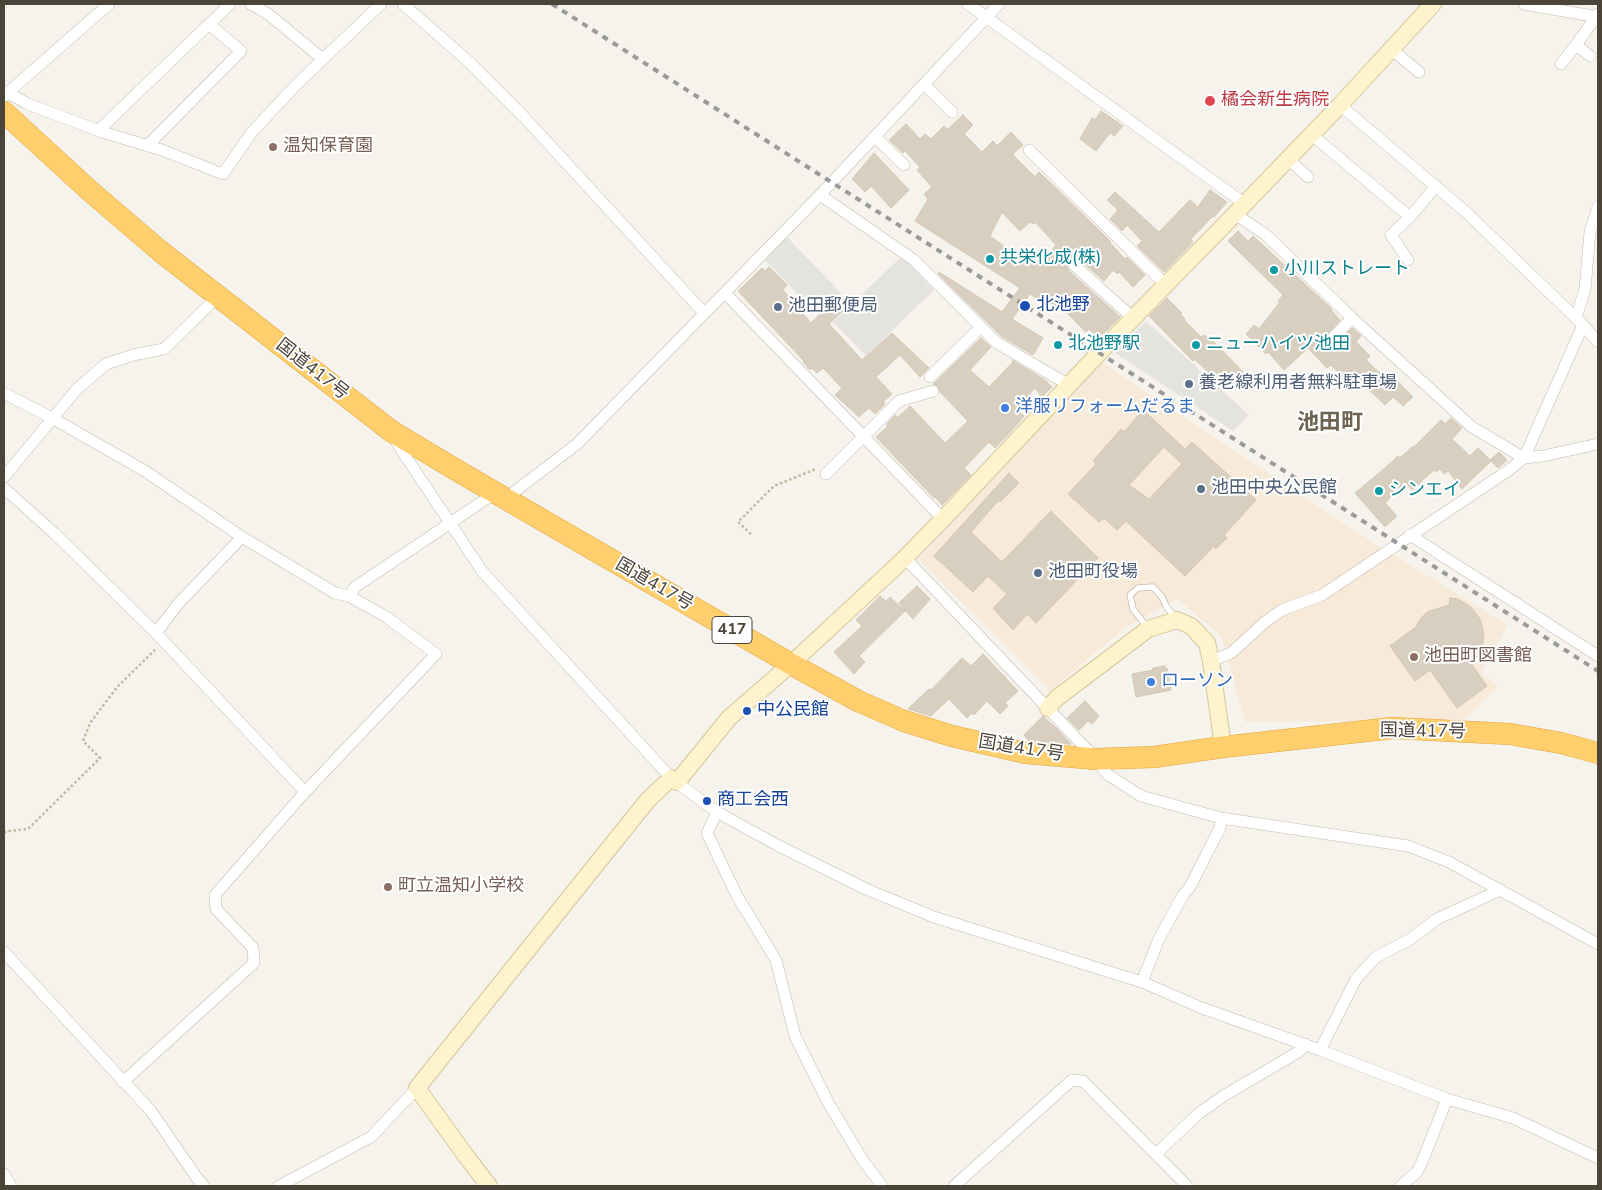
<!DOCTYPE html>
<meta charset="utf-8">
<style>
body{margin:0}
#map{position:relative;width:1602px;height:1190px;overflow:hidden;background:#f6f3ec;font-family:"Nunito Sans",sans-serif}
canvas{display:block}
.frame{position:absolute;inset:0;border:5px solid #4b4439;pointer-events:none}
</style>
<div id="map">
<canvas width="1602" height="1190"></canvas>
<div class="frame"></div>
</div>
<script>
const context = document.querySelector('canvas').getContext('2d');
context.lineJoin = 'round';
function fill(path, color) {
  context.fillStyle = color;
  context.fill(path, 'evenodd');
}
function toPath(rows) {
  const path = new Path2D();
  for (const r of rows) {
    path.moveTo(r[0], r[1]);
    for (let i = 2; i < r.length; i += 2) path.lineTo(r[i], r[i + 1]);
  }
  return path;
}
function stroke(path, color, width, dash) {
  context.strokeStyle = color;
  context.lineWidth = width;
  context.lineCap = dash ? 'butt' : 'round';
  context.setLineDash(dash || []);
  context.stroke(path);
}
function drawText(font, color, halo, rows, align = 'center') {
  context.font = font + ' "Nunito Sans","Noto Sans JP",sans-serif';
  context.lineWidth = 4;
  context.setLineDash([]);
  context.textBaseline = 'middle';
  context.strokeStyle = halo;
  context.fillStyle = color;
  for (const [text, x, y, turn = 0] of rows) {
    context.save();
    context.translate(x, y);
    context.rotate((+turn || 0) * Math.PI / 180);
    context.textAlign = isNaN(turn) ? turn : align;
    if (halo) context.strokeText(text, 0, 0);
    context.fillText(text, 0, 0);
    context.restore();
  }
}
fill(toPath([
 [1100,361,1377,545,1508,625,1481,671,1497,686,1465,720,1245,722,1221,636,1178,599,1126,627,1050,691,918,559]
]), '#f7ead8');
fill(toPath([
 [787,237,841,293,818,315,764,259],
 [902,256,934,290,866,356,833,322],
 [1146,321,1249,415,1233,431,1115,353]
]), '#e5e3e0');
const building = toPath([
 [1101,111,1123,126,1114,136,1110,133,1096,151,1080,139,1092,118,1095,120,1101,111],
 [963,115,973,125,964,134,982,152,993,141,997,146,1011,132,1023,145,1013,154,1015,157,1035,177,1039,172,1057,189,1111,242,1110,243,1125,259,1127,257,1145,275,1133,287,1119,272,1117,274,1113,270,1104,281,1079,259,1072,258,1068,260,1067,267,1069,271,1120,317,1099,338,1089,329,1086,332,1062,308,1059,311,1041,296,1038,299,1030,294,1012,319,1043,338,1033,355,1002,337,938,274,939,272,1002,312,1020,288,915,221,928,199,924,194,932,187,917,170,920,167,905,151,903,153,889,140,906,124,920,139,925,134,931,139,944,126,947,130,963,115],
 [1002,212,1020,231,1030,222,1033,224,1035,222,1056,245,1040,265,1015,250,1013,253,990,236,1002,212],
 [874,153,909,190,891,208,871,186,865,192,852,179,874,153],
 [1210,190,1227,202,1214,217,1213,216,1191,239,1193,242,1164,272,1137,246,1142,241,1127,225,1122,231,1110,219,1118,210,1107,200,1115,192,1159,232,1190,200,1198,207,1210,190],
 [1238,231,1248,241,1253,236,1332,309,1331,310,1340,320,1325,337,1327,345,1334,346,1337,344,1352,328,1361,336,1356,342,1370,356,1366,360,1386,379,1389,377,1392,380,1394,378,1413,397,1403,406,1393,397,1385,405,1364,385,1358,376,1350,384,1331,365,1327,368,1308,348,1284,370,1268,352,1266,354,1246,334,1254,325,1259,329,1280,302,1278,301,1283,295,1228,241,1238,231],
 [769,267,787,285,783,290,811,323,840,295,850,304,829,324,862,360,892,333,929,368,920,377,900,355,876,377,892,394,883,402,885,404,875,414,869,408,859,417,835,395,842,388,823,368,817,373,812,368,810,370,803,362,804,361,738,291,762,268,765,271,769,267],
 [1167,298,1182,313,1180,314,1185,319,1184,320,1201,337,1204,335,1212,340,1246,375,1230,391,1194,359,1193,361,1149,316,1167,298],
 [981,338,991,347,970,370,989,387,1013,362,1012,360,1045,380,1052,387,1042,397,1035,388,1016,409,1024,416,1014,428,995,448,989,442,964,468,971,475,942,505,935,497,934,498,876,437,888,426,886,425,895,415,897,418,910,406,945,443,968,421,940,392,938,386,933,384,981,338],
 [1143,410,1185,449,1192,442,1256,500,1224,535,1227,538,1216,549,1214,546,1185,576,1126,521,1117,530,1104,518,1099,522,1068,494,1096,464,1093,461,1121,429,1124,432,1143,410],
 [1164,447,1182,464,1149,499,1129,485,1164,447],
 [1451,418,1462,428,1452,439,1470,456,1478,448,1490,460,1499,452,1507,460,1498,468,1491,461,1462,489,1448,471,1444,474,1440,469,1436,472,1434,470,1412,490,1405,482,1385,503,1397,516,1385,527,1355,493,1385,468,1398,456,1400,458,1413,446,1414,447,1441,420,1445,424,1451,418],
 [1009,473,1019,483,1000,502,998,501,971,532,1002,562,1051,511,1098,558,1036,623,1027,614,1013,630,993,608,1007,594,988,576,973,592,934,556,1009,473],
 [917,586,930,599,913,619,899,603,917,586],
 [880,596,886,601,890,597,905,611,859,656,865,662,854,674,834,652,862,626,856,620,880,596],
 [1450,598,1458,599,1471,607,1480,619,1484,634,1482,650,1472,665,1487,686,1457,708,1430,670,1415,681,1390,646,1416,627,1421,618,1427,612,1449,605,1450,598],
 [983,654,1018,691,1005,703,1008,706,1000,714,987,701,974,715,972,713,967,718,949,699,931,716,908,709,929,689,931,690,962,658,971,666,983,654],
 [1165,666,1165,669,1167,668,1171,690,1136,697,1132,674,1153,670,1153,668,1165,666],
 [1085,701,1099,716,1092,724,1088,721,1079,730,1067,718,1085,701],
 [1043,716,1057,729,1071,744,1040,742,1038,739,1035,741,1029,741,1024,735,1043,716]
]);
fill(building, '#d8cfc1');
stroke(building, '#d3c7b4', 1);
const lane = toPath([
 [1147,627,1133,609,1130,595,1138,588,1153,587,1162,597,1166,606,1175,618]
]);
const street = toPath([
 [251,4,268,14,323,59],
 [403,4,469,62,524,117,704,313],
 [968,4,1245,204],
 [1524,4,1598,17],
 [1576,45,1598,14],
 [1391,49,1419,72],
 [1561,64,1576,45,1590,56],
 [924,84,952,112],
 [8,93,28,104,102,132,162,150,223,174,252,132,297,84,381,4],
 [4,96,109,4],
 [1340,105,1467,213,1583,325,1598,342],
 [99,130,230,4],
 [1312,135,1410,217,1391,235,1408,260],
 [875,137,904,165],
 [147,146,241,51,209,24],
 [1029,150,1166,285],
 [1288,159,1308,177],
 [820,195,914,260,997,343,1069,385],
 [1235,214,1266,235,1352,318,1472,427,1524,458,1543,456,1598,444],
 [1410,217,1436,186],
 [1074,265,1133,318],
 [725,293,943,519],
 [1576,318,1585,289,1590,232,1598,207],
 [1332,339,1352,318],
 [930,377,981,327],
 [4,393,52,418,145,471,242,537,335,593,349,596,385,616,436,654,305,792,215,895,216,909,253,948,254,963,123,1082],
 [394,436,400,448,482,571,662,768,671,778,717,812,779,846,866,889,934,917,1142,982,1202,1008,1320,1050,1447,1099,1513,1118,1598,1158],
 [826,474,899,401,933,391],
 [4,477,77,389,106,364,133,355,164,349,217,297],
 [4,488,54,533,156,633,305,792],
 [505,499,577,444,820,195,999,4],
 [1410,535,1598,656],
 [905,558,1096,759,1107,774,1141,796,1221,818,1408,846,1449,862,1598,944],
 [349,596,355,587,495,493],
 [156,633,178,604,242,537],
 [1211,661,1231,653,1265,622,1282,610,1322,595,1509,470,1524,458,1583,325],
 [717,812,707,833,737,896,776,960,795,1036,829,1104,862,1159,882,1186],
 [4,952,151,1111,197,1178,204,1186],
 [1142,982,1158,941,1183,895,1190,887,1220,828,1221,818],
 [1320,1050,1356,979,1376,957,1409,940,1437,919,1500,890],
 [1156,1154,1198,1114,1225,1095,1300,1051,1305,1044],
 [4,1174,11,1186],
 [279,1186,371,1137,417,1088],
 [954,1186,1072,1080,1083,1081,1187,1186],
 [1401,1186,1417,1172,1422,1162,1447,1099]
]);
const secondary = toPath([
 [1048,708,1057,698,1148,629,1177,620,1191,626,1207,643,1211,661,1223,747],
 [677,782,729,718,791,664,905,558,943,519,1099,353,1235,214,1340,105,1433,4],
 [489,1186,466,1156,417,1088,647,801,671,778]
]);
const highway = toPath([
 [4,112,90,191,160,251,391,431,463,474,791,664,858,701,904,721,952,736,1026,753,1096,759,1154,757,1223,747,1393,728,1510,734,1561,743,1598,753]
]);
stroke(lane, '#c2bbae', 7);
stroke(street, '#c2bbae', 12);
stroke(secondary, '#d6c79b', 18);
stroke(highway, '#e0a43c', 22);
stroke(toPath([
 [751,534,738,522,774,486,816,469],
 [4,833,8,831,28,829,100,758,83,741,90,723,118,686,155,650]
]), '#c4b79f', 2.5, [2.5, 2.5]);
stroke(lane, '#fff', 5.5);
stroke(street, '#fff', 11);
stroke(secondary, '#fff3cd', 16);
stroke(highway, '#ffcf6e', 21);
stroke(toPath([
 [552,4,1598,671]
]), '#9a9a9a', 4, [6, 6]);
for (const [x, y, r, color] of [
 [1210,101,6,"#e0444e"],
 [273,147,5,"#8d6e63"],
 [990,259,5,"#0f9aa8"],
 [1274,270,5,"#0f9aa8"],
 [1025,306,6,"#1a4fb4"],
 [778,307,5,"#5c6f8a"],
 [1058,345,5,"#0f9aa8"],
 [1196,345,5,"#0f9aa8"],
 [1189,384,5,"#5c6f8a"],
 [1005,408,5,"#3f7fe0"],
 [1201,489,5,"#5c6f8a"],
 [1379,491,5,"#0f9aa8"],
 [1038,573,5,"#5c6f8a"],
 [1414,657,5,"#8d6e63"],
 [1151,682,5,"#3f7fe0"],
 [747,711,5,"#1a4fb4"],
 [707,801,5,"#1a4fb4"],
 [388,887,5,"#8d6e63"]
]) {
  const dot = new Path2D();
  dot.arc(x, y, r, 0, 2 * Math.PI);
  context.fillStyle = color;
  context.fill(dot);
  stroke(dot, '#fff', 2);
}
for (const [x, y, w] of [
 [732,630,40]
]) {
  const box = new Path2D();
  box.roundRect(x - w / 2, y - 13.5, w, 27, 4);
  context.fillStyle = '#fff';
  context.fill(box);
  stroke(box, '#4b4439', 1);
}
drawText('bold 16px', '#4b4439', null, [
 ["417",732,630]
]);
drawText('18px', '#be3a42', '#fff', [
 ["橘会新生病院",1221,101]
], 'left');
drawText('18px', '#785e54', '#fff', [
 ["温知保育園",283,147],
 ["池田町図書館",1424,657],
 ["町立温知小学校",398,887]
], 'left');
drawText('18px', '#0d838f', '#fff', [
 ["共栄化成(株)",1000,259],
 ["小川ストレート",1284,270],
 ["北池野駅",1068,345],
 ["ニューハイツ池田",1206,345],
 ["シンエイ",1389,491]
], 'left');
drawText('18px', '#164399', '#fff', [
 ["北池野",1036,306],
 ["中公民館",757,711],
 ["商工会西",717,801]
], 'left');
drawText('18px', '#4e5e75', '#fff', [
 ["池田郵便局",788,307],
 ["養老線利用者無料駐車場",1199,384],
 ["池田中央公民館",1211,489],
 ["池田町役場",1048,573]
], 'left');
drawText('18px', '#4b4439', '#fff', [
 ["国道417号",312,370,38],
 ["国道417号",654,585,30],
 ["国道417号",1423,732,1],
 ["国道417号",1021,749,9]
]);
drawText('18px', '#366cbe', '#fff', [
 ["洋服リフォームだるま",1015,408],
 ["ローソン",1161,682]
], 'left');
drawText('bold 22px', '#6e6250', '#fff', [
 ["池田町",1330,424]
]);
</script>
